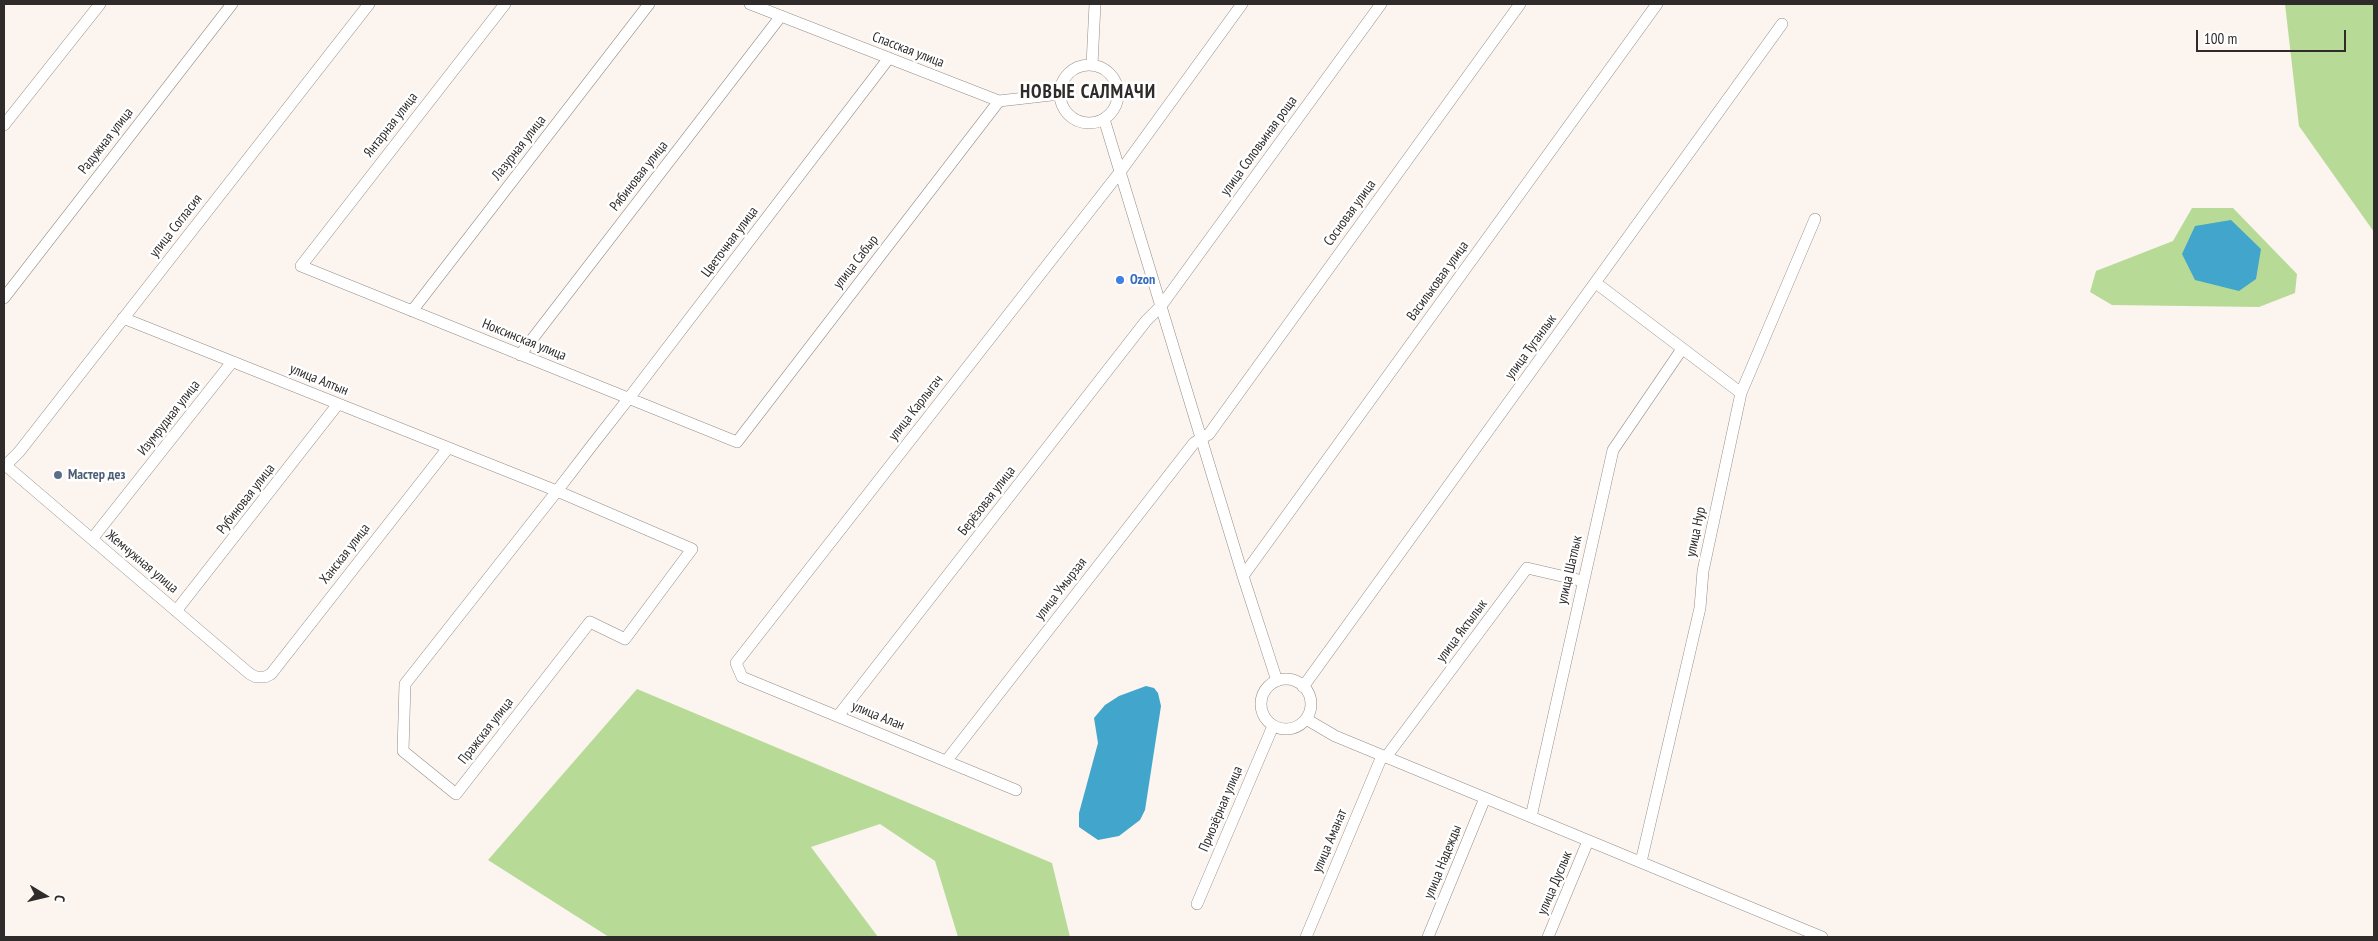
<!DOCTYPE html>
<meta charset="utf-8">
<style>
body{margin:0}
#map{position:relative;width:2378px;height:941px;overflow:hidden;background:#fbf4ef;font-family:"PT Sans Narrow",sans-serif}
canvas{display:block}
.frame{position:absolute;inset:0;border:5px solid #2e2b2a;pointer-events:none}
.north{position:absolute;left:20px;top:871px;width:50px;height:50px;-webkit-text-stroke:4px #fff;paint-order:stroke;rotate:99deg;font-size:14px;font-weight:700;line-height:20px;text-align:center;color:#2e2b2a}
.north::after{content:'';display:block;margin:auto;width:18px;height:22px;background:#2e2b2a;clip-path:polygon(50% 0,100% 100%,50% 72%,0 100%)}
.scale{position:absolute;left:2196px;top:30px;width:150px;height:22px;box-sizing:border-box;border:2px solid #2e2b2a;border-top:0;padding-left:6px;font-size:15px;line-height:18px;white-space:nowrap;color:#2e2b2a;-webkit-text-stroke:4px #fff;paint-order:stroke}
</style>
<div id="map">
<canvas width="2378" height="941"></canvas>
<div class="frame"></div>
<div class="north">С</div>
<div class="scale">100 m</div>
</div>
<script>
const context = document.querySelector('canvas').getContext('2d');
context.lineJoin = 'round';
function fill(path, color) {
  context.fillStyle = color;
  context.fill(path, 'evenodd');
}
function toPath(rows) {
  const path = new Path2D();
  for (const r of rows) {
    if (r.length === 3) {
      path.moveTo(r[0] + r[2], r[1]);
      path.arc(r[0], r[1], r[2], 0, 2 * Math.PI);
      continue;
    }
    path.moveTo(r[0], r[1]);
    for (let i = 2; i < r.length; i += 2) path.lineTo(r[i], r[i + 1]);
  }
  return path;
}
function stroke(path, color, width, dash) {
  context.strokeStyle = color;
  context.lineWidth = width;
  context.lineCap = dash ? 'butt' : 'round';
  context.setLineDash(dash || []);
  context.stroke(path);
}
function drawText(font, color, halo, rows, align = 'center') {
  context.font = font + ' "PT Sans Narrow",sans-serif';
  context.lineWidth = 5;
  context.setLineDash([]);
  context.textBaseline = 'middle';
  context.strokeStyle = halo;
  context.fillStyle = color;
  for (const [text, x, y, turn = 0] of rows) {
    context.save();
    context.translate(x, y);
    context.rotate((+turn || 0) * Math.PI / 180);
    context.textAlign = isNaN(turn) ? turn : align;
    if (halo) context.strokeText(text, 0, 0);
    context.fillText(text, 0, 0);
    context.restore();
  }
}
fill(toPath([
 [2285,4,2374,4,2374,232,2299,126],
 [2192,208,2233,208,2297,274,2295,293,2259,307,2112,305,2090,292,2096,271,2173,241],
 [637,689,1052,863,1070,937,958,937,935,861,880,824,811,847,878,937,609,937,488,860]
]), '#b7db97');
fill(toPath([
 [2231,220,2261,249,2256,279,2239,291,2195,280,2182,254,2195,226],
 [1146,686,1154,688,1158,693,1161,706,1145,810,1140,820,1119,836,1098,840,1079,827,1079,813,1098,743,1094,718,1105,705,1119,696]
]), '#42a5cb');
const street = toPath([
 [505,4,301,266,737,442,999,101],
 [750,4,999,101,1060,94],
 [1092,65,1095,4],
 [1089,94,29],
 [1104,119,1243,576,1277,681],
 [4,125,100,4],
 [1596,283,1741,393],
 [4,298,232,4],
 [412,311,649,4],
 [123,318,557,491,692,549,625,639,590,622,456,794,403,751,405,684,557,491,593,444,629,398,889,58],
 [520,355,781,16],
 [4,464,250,674,256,677,265,677,271,674,448,448],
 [6,465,19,452,369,4],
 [92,539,232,362],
 [1243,576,1657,4],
 [176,611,338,404],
 [1286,704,25],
 [1303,687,1782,24],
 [838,716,1146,321,1161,306,1381,4],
 [1306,719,1335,736,1822,937],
 [1386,757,1527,568,1583,581],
 [947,760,1194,443,1209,434,1520,4],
 [1016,790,742,677,736,663,1120,172,1242,4],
 [1531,817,1613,450,1682,349],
 [1641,862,1700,608,1703,571,1741,393,1815,219],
 [1197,904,1273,726],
 [1306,937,1382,756],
 [1428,937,1485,798],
 [1548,937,1588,841]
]);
stroke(street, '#948d89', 12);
stroke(street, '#fff', 11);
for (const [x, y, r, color] of [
 [1120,280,5,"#3f7fe0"],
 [58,475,5,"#5c6f8a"]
]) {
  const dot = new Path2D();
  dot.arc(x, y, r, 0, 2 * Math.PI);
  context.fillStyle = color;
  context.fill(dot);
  stroke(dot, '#fff', 2);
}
drawText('14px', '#2e2b2a', '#fff', [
 ["Спасская улица",908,50,21],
 ["Янтарная улица",391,125,-52],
 ["Радужная улица",106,141,-52],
 ["улица Соловьиная роща",1259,146,-54],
 ["Лазурная улица",519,148,-52],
 ["Рябиновая улица",639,176,-52],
 ["Сосновая улица",1350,213,-54],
 ["улица Согласия",176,226,-52],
 ["Цветочная улица",730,242,-53],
 ["улица Сабыр",856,262,-52],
 ["Васильковая улица",1438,281,-54],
 ["Ноксинская улица",524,340,22],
 ["улица Туганлык",1531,347,-54],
 ["улица Алтын",319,380,22],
 ["улица Карлыгач",916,408,-52],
 ["Изумрудная улица",169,418,-52],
 ["Рубиновая улица",246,499,-52],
 ["Берёзовая улица",987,501,-52],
 ["улица Нур",1696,532,-78],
 ["Ханская улица",345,554,-52],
 ["Жемчужная улица",142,562,40],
 ["улица Шатлык",1570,570,-77],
 ["улица Умырзая",1061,589,-52],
 ["улица Яктылык",1462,631,-53],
 ["улица Алан",878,716,22],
 ["Пражская улица",486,731,-52],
 ["Приозёрная улица",1221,809,-67],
 ["улица Аманат",1330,841,-67],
 ["улица Надежды",1443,862,-68],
 ["улица Дуслык",1555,883,-67]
]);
drawText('bold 14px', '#366cbe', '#fff', [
 ["Ozon",1130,280]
], 'left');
drawText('bold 14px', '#4e5e75', '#fff', [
 ["Мастер дез",68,475]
], 'left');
context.letterSpacing = '1px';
drawText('bold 19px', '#2e2b2a', '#fff', [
 ["НОВЫЕ САЛМАЧИ",1088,93]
]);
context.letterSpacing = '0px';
</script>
